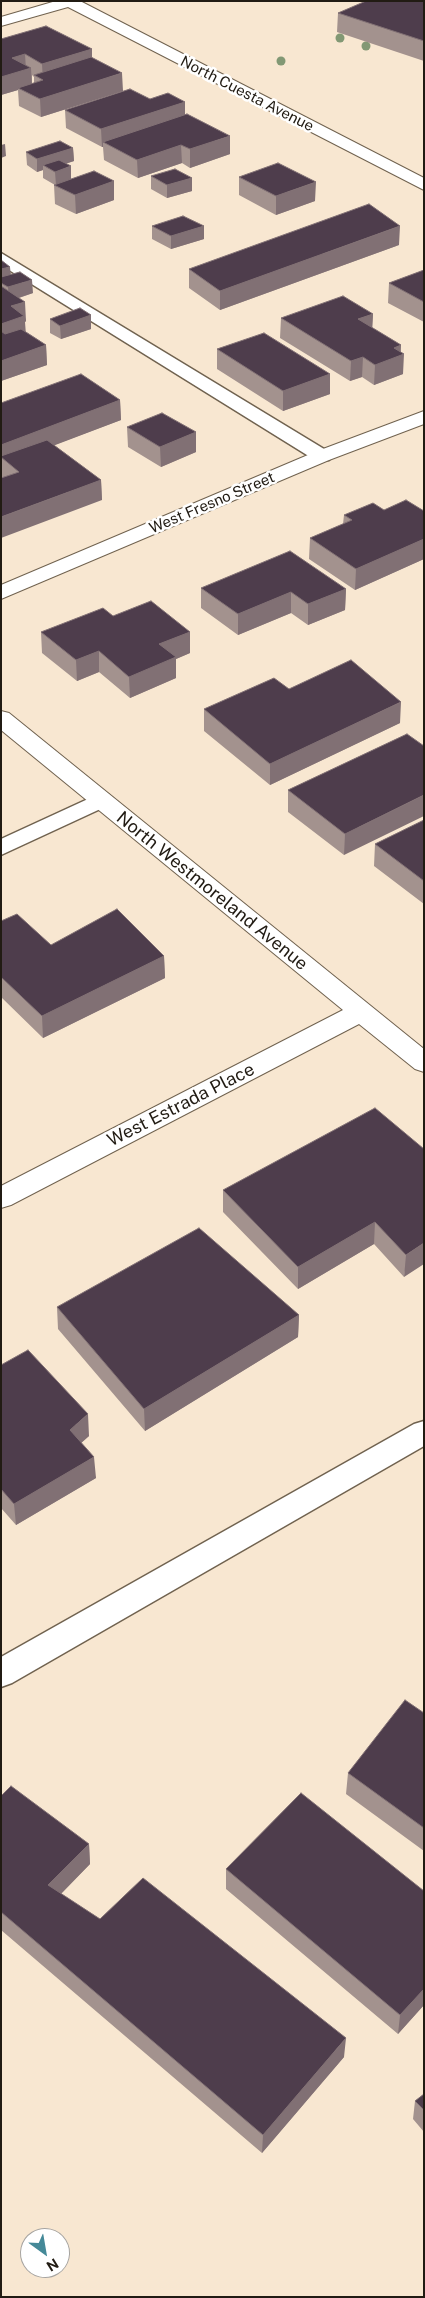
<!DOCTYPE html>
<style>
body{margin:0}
#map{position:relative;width:425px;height:2298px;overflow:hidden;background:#f8e7d1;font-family:"Public Sans",sans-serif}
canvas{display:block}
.frame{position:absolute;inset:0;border:2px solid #211b13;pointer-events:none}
.north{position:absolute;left:20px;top:2228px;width:50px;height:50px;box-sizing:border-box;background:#fff;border:1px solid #a6a4a1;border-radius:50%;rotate:148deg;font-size:14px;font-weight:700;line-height:20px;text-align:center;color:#211b13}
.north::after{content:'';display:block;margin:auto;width:18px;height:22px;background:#458998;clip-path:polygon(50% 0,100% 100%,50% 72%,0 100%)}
</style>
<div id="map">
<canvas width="425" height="2298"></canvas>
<div class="frame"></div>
<div class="north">N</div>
</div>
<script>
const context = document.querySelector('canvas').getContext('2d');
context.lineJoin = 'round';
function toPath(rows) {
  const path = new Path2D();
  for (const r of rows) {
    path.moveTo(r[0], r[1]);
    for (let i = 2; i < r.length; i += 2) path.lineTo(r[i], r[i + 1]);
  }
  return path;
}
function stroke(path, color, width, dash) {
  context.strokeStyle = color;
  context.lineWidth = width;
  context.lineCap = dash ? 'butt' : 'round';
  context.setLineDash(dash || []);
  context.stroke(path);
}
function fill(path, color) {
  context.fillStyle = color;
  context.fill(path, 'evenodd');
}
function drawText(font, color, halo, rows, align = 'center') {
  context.font = font + ' "Public Sans",sans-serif';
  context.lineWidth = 5;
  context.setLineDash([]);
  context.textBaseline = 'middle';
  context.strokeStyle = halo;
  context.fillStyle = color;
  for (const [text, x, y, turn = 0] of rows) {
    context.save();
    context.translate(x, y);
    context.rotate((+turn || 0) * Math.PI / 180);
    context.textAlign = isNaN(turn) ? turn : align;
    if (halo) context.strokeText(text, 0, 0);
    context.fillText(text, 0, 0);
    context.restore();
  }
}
const service = toPath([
 [1,253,329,452,331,456,329,460,315,460,1,265,1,253],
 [101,793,109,795,112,800,109,805,1,855,1,839,101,793],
 [424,1421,424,1446,12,1683,1,1687,1,1657,414,1424,424,1421]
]);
const minor = toPath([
 [56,1,80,1,424,178,424,190,68,7,1,26,1,17,56,1],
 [424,411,424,424,329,460,1,599,1,585,315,452,424,411],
 [1,711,9,713,424,1049,424,1072,415,1069,359,1024,11,1205,1,1208,1,1186,343,1010,1,730,1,711]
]);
stroke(service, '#70624f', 3);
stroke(minor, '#70624f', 2);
fill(service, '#fff');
fill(minor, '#fff');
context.fillStyle = '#829874';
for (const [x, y] of [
 [340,38],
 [366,46],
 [281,61]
]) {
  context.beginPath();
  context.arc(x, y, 4.5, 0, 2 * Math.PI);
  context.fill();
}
fill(toPath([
 [424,1,424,61,337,32,338,13],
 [1,39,92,49,92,58,123,91,41,117,19,106,18,90,1,95],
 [32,75,34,77,34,83,32,83],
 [150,99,185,102,185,115,230,154,190,168,182,163,138,178,104,160,103,147,102,147,66,128,65,110],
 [73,148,74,161,65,164,71,179,114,181,114,200,76,214,55,204,54,185,55,185,43,178,43,170,37,172,27,165,26,152],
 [151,176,192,178,192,191,167,198,151,189],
 [239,177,315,201,276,215,239,195],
 [152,226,204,226,204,239,171,249,152,239],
 [399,245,220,310,189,288,189,269],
 [1,260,11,274,33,293,19,298,26,321,25,322,25,331,46,345,47,365,1,381],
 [424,270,424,322,388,303,389,283],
 [373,314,372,328,401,345,401,352,403,374,374,385,362,377,350,381,280,338,281,318],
 [91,315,91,329,61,339,50,333,50,319],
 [217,349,330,374,330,394,283,411,217,369],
 [120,400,121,420,54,445,101,480,102,500,3,478,1,477,1,403],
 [127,427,196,432,196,452,161,467,128,447],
 [384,510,424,511,424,559,355,590,309,559,310,538,343,524,344,515],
 [201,588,346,589,345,610,308,625,291,613,238,635,201,608],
 [113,616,190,632,190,653,176,659,176,678,130,698,99,672,77,681,42,653,41,632],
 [289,689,400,723,270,785,204,731,204,709],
 [407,734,344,855,288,812,288,790],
 [424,820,424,904,374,866,375,844],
 [1,921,51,945,164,956,165,978,43,1038,1,997],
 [424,1149,404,1277,374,1244,298,1289,223,1212,223,1190],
 [57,1307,299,1315,298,1337,145,1431,58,1329],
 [1,1365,89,1436,81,1443,96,1478,16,1525,1,1508],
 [424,1713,424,1851,346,1794,348,1773],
 [1,1796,89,1844,90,1864,61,1894,100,1919,344,2057,262,2153,1,1930],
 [226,1869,424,1891,424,2005,398,2034,226,1889],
 [424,2094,424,2132,413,2119,415,2101]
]), '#a3928e');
fill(toPath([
 [92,49,92,67,43,82,42,64],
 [25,54,26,70,31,68,32,86,18,88,18,90,1,95,1,77,12,58],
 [122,73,123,91,41,117,40,99],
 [185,102,185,120,103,142,103,147,102,147,101,129],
 [230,136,230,154,190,168,190,149],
 [5,144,6,156,1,158,1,145],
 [181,145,182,163,138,178,137,160],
 [73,148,74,161,49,169,43,165,43,170,37,172,37,159],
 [71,166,71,179,56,185,55,172],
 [192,178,192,191,167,198,167,185],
 [114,181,114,200,76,214,75,195],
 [316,182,315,201,276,215,276,196],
 [204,226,204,239,171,249,171,236],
 [400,226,399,245,220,310,220,291],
 [10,267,12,286,1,283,1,269],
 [32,280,33,293,9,301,8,287],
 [25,302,26,321,25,322,26,335,1,344,1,324,11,306],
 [373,314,372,333,358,319],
 [91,315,91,329,61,339,60,326],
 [46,345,47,365,1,381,1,361],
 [401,345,400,355,404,354,403,374,374,385,375,365,394,348],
 [363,357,362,377,350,381,351,361],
 [330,374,330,394,283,411,283,391],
 [120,400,121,420,8,463,1,457,1,445],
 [196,432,196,452,161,467,160,447],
 [101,480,102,500,1,538,1,517],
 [424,539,424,559,355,590,356,569],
 [346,589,345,610,308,625,308,604],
 [291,592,291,613,238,635,238,614],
 [190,632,190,653,176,659,176,678,130,698,129,677,159,644],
 [99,651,99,672,77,681,76,660],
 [401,702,400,723,270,785,270,764],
 [424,795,424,816,344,855,345,834],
 [164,956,165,978,43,1038,42,1016],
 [375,1222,374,1244,298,1289,298,1267],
 [424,1243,424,1264,404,1277,406,1255],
 [299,1315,298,1337,145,1431,144,1409],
 [88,1414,89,1436,71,1452,70,1430],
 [94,1457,96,1478,16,1525,14,1504],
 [89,1844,90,1864,50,1905,48,1885],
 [424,1989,424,2005,398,2034,400,2015],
 [346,2038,344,2057,262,2153,263,2135]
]), '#817074');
const building = toPath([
 [366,1,424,1,424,41,338,13,366,1],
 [46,26,92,49,42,64,25,54,12,58,31,68,1,77,1,39,46,26],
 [91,57,122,73,40,99,18,88,43,80,34,75,91,57],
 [130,89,150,99,168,93,185,102,101,129,65,110,130,89],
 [187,114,230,136,190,149,181,145,137,160,103,142,187,114],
 [60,141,73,148,37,159,26,152,60,141],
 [59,160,71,166,55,172,43,165,59,160],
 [278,163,316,182,276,196,239,177,278,163],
 [175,169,192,178,167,185,151,176,175,169],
 [94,171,114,181,75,195,54,185,94,171],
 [369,204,400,226,220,291,189,269,369,204],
 [183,216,204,226,171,236,152,226,183,216],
 [1,260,10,267,1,269,1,260],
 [424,270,424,302,389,283,424,270],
 [20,272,32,280,8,287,1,283,1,277,20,272],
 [1,286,25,302,11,306,24,316,1,324,1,286],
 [343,296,373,314,358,319,401,345,394,348,404,354,375,365,363,357,351,361,281,318,343,296],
 [80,308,91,315,60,326,50,319,80,308],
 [21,329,46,345,1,361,1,331,5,334,21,329],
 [264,333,330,374,283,391,217,349,264,333],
 [81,374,120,400,1,445,1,403,81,374],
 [162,413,196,432,160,447,127,427,162,413],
 [47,440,101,480,1,517,1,478,19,472,1,457,1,456,47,440],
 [406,500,424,511,424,539,356,569,310,538,352,520,344,515,373,503,384,510,406,500],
 [290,551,346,589,308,604,291,592,238,614,201,588,290,551],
 [151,601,190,632,159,644,176,657,129,677,99,651,76,660,41,632,103,608,113,616,151,601],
 [351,660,401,702,270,764,204,709,274,678,289,689,351,660],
 [407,734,424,746,424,795,345,834,288,790,407,734],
 [424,820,424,881,375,844,424,820],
 [117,909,164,956,42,1016,1,977,1,921,17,914,51,945,117,909],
 [375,1108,424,1149,424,1243,406,1255,375,1222,298,1267,223,1190,375,1108],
 [199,1228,299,1315,144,1409,57,1307,199,1228],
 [28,1350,88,1414,70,1430,94,1457,14,1504,1,1489,1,1365,28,1350],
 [405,1700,424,1713,424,1828,348,1773,405,1700],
 [11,1786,89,1844,48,1885,100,1919,143,1878,346,2038,263,2135,1,1912,1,1796,11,1786],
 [301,1793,424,1891,424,1989,400,2015,226,1869,301,1793],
 [424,2094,424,2110,415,2101,424,2094]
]);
fill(building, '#4e3d4c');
stroke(building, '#817074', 1);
drawText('15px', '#211b13', '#fff', [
 ["North Cuesta Avenue",247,94,27],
 ["West Fresno Street",212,503,-23]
]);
drawText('18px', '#211b13', '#fff', [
 ["North Westmoreland Avenue",212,891,39],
 ["West Estrada Place",181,1105,-27]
]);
</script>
